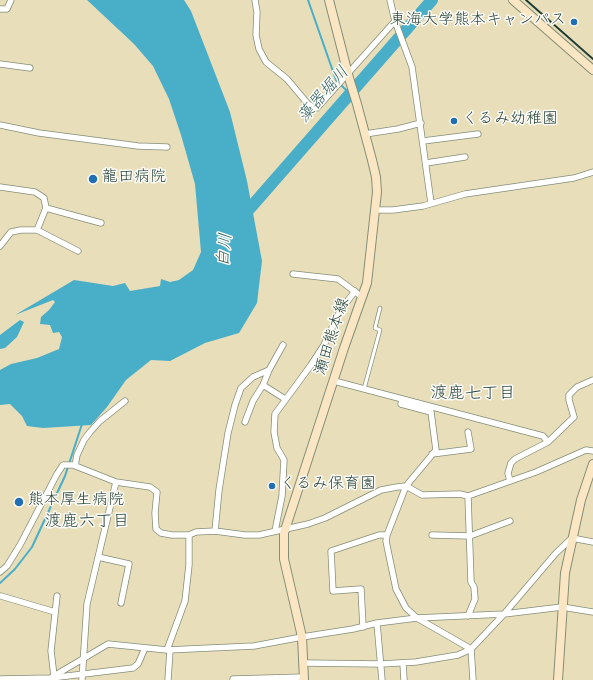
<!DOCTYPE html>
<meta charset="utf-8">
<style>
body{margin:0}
canvas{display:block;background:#e8deba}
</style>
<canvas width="593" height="680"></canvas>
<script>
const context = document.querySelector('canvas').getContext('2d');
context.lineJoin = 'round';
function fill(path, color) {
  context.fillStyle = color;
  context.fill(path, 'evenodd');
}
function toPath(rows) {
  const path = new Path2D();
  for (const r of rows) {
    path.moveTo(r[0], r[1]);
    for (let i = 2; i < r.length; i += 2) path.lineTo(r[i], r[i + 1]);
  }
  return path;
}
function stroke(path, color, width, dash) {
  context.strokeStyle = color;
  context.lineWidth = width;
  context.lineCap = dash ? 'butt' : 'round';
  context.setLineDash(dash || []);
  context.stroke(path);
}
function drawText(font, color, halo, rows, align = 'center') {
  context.font = font + ' Dekko,"Klee One",sans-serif';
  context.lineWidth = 3;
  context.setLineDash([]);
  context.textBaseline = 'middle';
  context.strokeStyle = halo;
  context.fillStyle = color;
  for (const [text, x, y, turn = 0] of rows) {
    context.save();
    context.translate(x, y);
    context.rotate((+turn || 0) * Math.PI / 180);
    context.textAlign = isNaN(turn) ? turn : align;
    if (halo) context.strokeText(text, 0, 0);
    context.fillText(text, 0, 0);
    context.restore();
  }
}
fill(toPath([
 [87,0,184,0,191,11,230,112,247,181,262,261,257,303,239,333,205,343,170,361,151,360,126,380,107,407,91,425,43,428,27,426,22,416,10,404,0,405,0,370,11,364,37,358,59,349,62,337,59,332,53,333,50,325,40,324,41,317,49,310,55,302,53,300,15,315,74,280,113,286,125,283,130,291,160,286,161,279,170,282,179,280,193,270,201,252,195,184,181,135,169,99,153,66,134,44],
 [20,320,24,322,17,337,5,348,0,349,0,335]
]), '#49aec8');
stroke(toPath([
 [308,0,336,80,347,91],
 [0,583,15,569,32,547,65,476,82,424]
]), '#49aec8', 2);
stroke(toPath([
 [244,215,432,0]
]), '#49aec8', 12);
const lane = toPath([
 [364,389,380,330,375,328,380,308]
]);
const street = toPath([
 [255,0,257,12,256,35,259,49,266,62,287,79,308,104,313,107,317,108,395,21],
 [390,0,395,21,412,67,431,203],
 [0,9,7,9,11,0],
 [0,64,30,68],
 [0,125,39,133,138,146,167,147],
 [365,134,398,129,421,123],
 [423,141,478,134],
 [426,163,465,157],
 [0,187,35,192,44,198,46,208,101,223],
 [375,210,393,210,423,206,465,194,574,178,593,172],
 [37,230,46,208],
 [0,246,11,232,21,230,37,230,78,251],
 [293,274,338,279,362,297],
 [334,381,543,436,548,442],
 [263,385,285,399],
 [402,399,401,404,431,412,436,450,406,486,387,535,386,541,396,589,406,608,417,618,471,649],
 [245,422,253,401,263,385,269,370,283,345],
 [432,454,471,449,468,432],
 [75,466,77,455,84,440,90,432,100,421,125,401],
 [510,481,508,473,511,463,515,459,548,442,574,417,569,400,569,395,577,387,593,380],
 [215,531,219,490,228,433,235,405,241,388,253,377,269,370],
 [275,531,282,496,284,460,277,448,274,432,275,414,311,365,324,345,340,311,355,291],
 [432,535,470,536,510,521],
 [98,557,129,564,121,603],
 [0,572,7,566,20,545,57,474,63,465,73,465,116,482,150,487,157,492,155,513,156,529,161,533,172,535,189,535,196,532,215,531,245,535,259,535,308,524,325,518,381,490,397,487,406,486,422,495,460,494,468,496],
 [1,596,55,612],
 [468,616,475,599,474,587,471,582,468,496,536,472,586,450,593,451],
 [377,623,382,680],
 [363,627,361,589,333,591,331,551,379,535,387,535],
 [471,649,473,680],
 [167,650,185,601,189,565,189,535],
 [304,663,381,664,416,662,458,655,471,649,504,614,556,553,572,538,593,542],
 [403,663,404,680],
 [54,676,51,651,57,596],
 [0,679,51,678,133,668,138,664,145,648],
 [233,679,304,677],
 [47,680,108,644,167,650,254,646,302,637,353,629,377,623,417,618,504,614,562,607,593,612],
 [82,680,87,604,116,482],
 [168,680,170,650]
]);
const secondary = toPath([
 [513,0,593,70],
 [304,680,302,637,284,559,284,533,344,348,367,283,377,192,376,177,372,160,357,104,349,78,329,0],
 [558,680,565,573,581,500,593,464]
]);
stroke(lane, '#848e77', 4.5);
stroke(street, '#848e77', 7);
stroke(secondary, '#848e77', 10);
stroke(lane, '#fff', 3);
stroke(street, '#fff', 5.5);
stroke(secondary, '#fbe6c4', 8);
stroke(toPath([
 [526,0,593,59]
]), '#1f3d34', 2);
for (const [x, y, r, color] of [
 [574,22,4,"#1f6fb2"],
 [454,121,4,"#1f6fb2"],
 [93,179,5,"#1f6fb2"],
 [272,486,4,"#1f6fb2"],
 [19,502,5,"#1f6fb2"]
]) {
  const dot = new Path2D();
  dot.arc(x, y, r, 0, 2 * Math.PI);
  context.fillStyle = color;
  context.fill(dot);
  stroke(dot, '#fdfcf7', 1.5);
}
drawText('16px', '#1f3d34', '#fdfcf7', [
 ["東海大学熊本キャンパス",566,22,"right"],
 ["くるみ幼稚園",462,121],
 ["龍田病院",102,179],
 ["くるみ保育園",280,486],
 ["熊本厚生病院",28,502]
], 'left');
drawText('16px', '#1f3d34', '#fdfcf7', [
 ["瀬田熊本線",334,337,-72]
]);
drawText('italic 17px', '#2c5f60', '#fdfcf7', [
 ["藻器堀川",325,96,-49],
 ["白川",227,250,-85]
]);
drawText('17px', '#1f3d34', '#fdfcf7', [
 ["渡鹿七丁目",473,396],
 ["渡鹿六丁目",87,524]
]);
</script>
